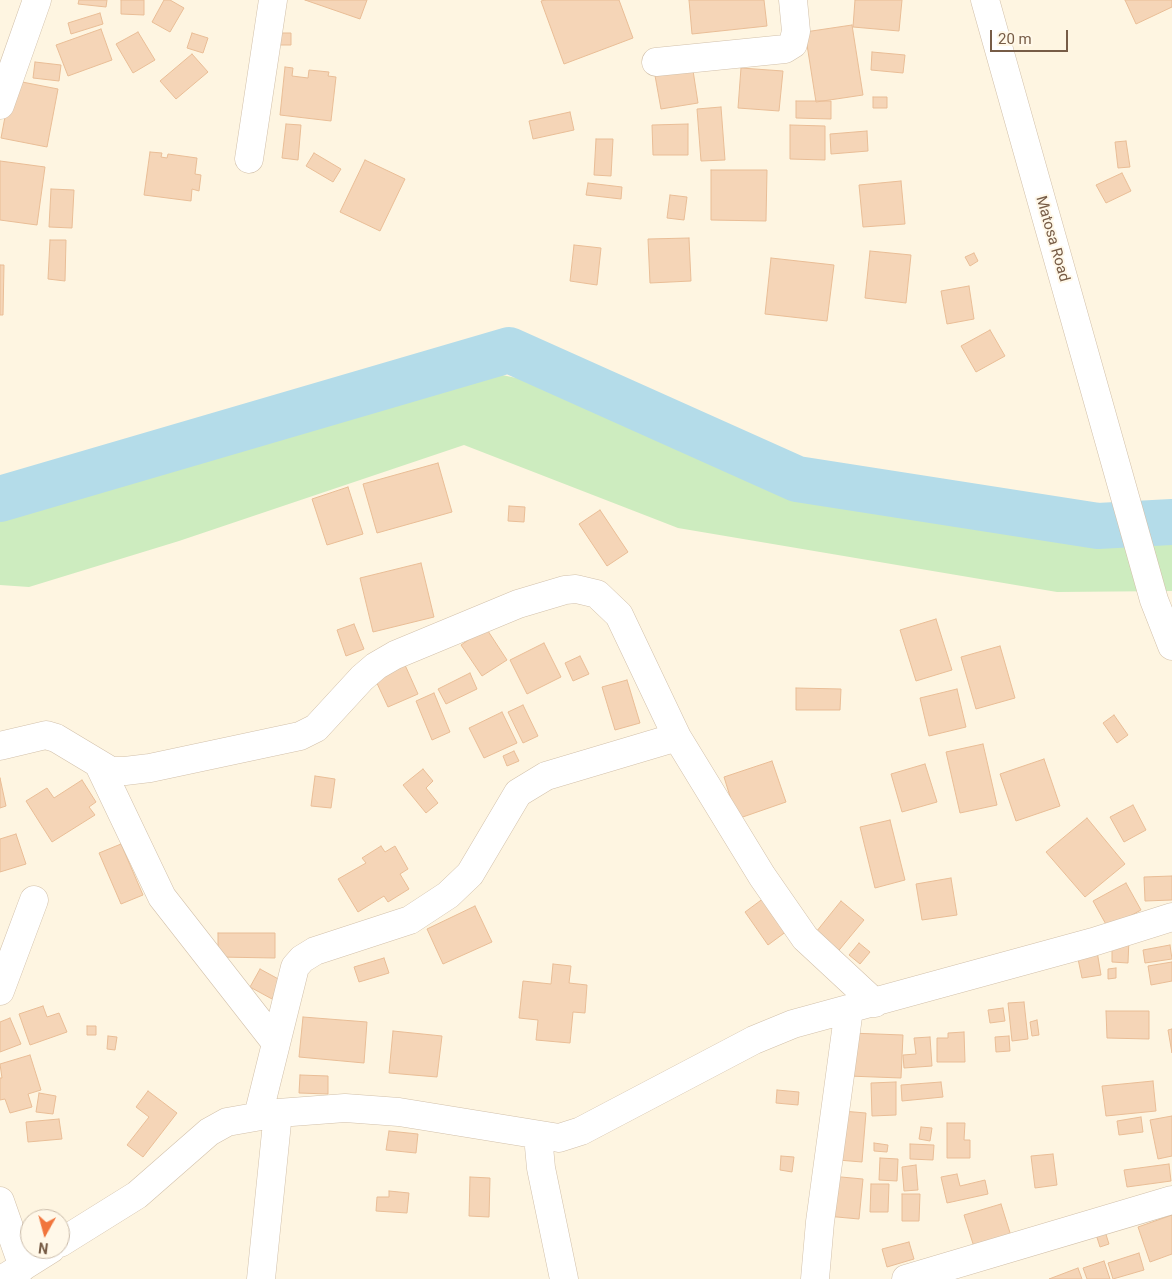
<!DOCTYPE html>
<style>
body{margin:0}
#map{position:relative;width:1172px;height:1279px;overflow:hidden;background:#fef5e1;font-family:Roboto,sans-serif}
canvas{display:block}
.north{position:absolute;left:20px;top:1209px;width:50px;height:50px;box-sizing:border-box;background:#fff8e9;border:1px solid #c9baa8;border-radius:50%;rotate:187deg;font-size:14px;font-weight:700;line-height:20px;text-align:center;color:#775c46}
.north::after{content:'';display:block;margin:auto;width:18px;height:22px;background:#f1753c;clip-path:polygon(50% 0,100% 100%,50% 72%,0 100%)}
.scale{position:absolute;left:990px;top:30px;width:78px;height:22px;box-sizing:border-box;border:2px solid #775c46;border-top:0;padding-left:6px;font-size:15px;line-height:18px;white-space:nowrap;color:#775c46;-webkit-text-stroke:4px #fff8e9;paint-order:stroke}
</style>
<div id="map">
<canvas width="1172" height="1279"></canvas>
<div class="north">N</div>
<div class="scale">20 m</div>
</div>
<script>
const context = document.querySelector('canvas').getContext('2d');
context.lineJoin = 'round';
function fill(path, color) {
  context.fillStyle = color;
  context.fill(path, 'evenodd');
}
function toPath(rows) {
  const path = new Path2D();
  for (const r of rows) {
    path.moveTo(r[0], r[1]);
    for (let i = 2; i < r.length; i += 2) path.lineTo(r[i], r[i + 1]);
  }
  return path;
}
function stroke(path, color, width, dash) {
  context.strokeStyle = color;
  context.lineWidth = width;
  context.lineCap = dash ? 'butt' : 'round';
  context.setLineDash(dash || []);
  context.stroke(path);
}
function drawText(font, color, halo, rows, align = 'center') {
  context.font = font + ' Roboto,sans-serif';
  context.lineWidth = 4;
  context.setLineDash([]);
  context.textBaseline = 'middle';
  context.strokeStyle = halo;
  context.fillStyle = color;
  for (const [text, x, y, turn = 0] of rows) {
    context.save();
    context.translate(x, y);
    context.rotate((+turn || 0) * Math.PI / 180);
    context.textAlign = isNaN(turn) ? turn : align;
    if (halo) context.strokeText(text, 0, 0);
    context.fillText(text, 0, 0);
    context.restore();
  }
}
fill(toPath([
 [416,357,679,412,894,491,1172,518,1172,591,1057,592,678,528,464,445,179,541,29,587,0,585,0,495,94,485]
]), '#cdecbf');
stroke(toPath([
 [0,499,509,350,797,479,1098,526,1172,522]
]), '#b4dce9', 46);
const building = toPath([
 [79,0,107,0,106,7,78,4,79,0],
 [121,0,144,0,144,15,121,14,121,0],
 [164,0,170,0,184,8,170,32,152,22,164,0],
 [305,0,367,0,360,19,305,0],
 [545,0,619,0,633,38,564,64,541,1,545,0],
 [689,0,764,0,767,26,692,34,689,0],
 [855,0,902,0,899,31,853,27,855,0],
 [1125,0,1172,0,1172,7,1136,24,1125,0],
 [100,13,103,24,71,34,68,23,100,13],
 [852,25,863,95,816,102,805,32,852,25],
 [101,29,112,60,68,76,56,45,101,29],
 [138,32,155,60,133,73,116,44,138,32],
 [192,33,208,38,203,53,187,48,192,33],
 [276,33,291,33,291,45,276,45,276,33],
 [872,52,905,55,903,73,871,70,872,52],
 [192,54,208,72,176,99,160,81,192,54],
 [35,62,61,65,59,81,33,78,35,62],
 [692,64,698,103,661,109,654,70,692,64],
 [285,67,293,68,292,76,308,78,309,70,329,72,328,76,336,77,331,121,280,115,285,67],
 [741,68,783,71,779,111,738,108,741,68],
 [12,80,58,89,47,147,1,138,12,80],
 [873,97,887,97,887,108,873,108,873,97],
 [796,101,831,101,831,119,796,118,796,101],
 [721,107,725,160,701,161,697,109,721,107],
 [570,112,574,130,533,139,529,121,570,112],
 [286,124,301,125,298,160,282,158,286,124],
 [688,124,688,155,653,155,652,125,688,124],
 [790,125,825,126,825,160,790,159,790,125],
 [867,131,868,151,831,154,830,134,867,131],
 [596,139,613,139,611,176,594,175,596,139],
 [1126,141,1130,167,1118,168,1115,142,1126,141],
 [150,152,162,153,161,157,167,158,168,154,197,158,195,174,201,175,199,191,192,189,191,201,144,195,150,152],
 [314,153,341,169,333,182,306,166,314,153],
 [365,160,405,179,380,231,340,212,365,160],
 [0,161,45,167,37,225,0,220,0,161],
 [711,170,767,170,766,221,711,220,711,170],
 [1122,173,1131,191,1106,203,1096,185,1122,173],
 [901,181,905,224,863,227,859,185,901,181],
 [588,183,622,187,621,199,586,195,588,183],
 [51,189,74,190,72,228,49,227,51,189],
 [670,195,687,197,684,220,667,218,670,195],
 [689,238,691,281,650,283,648,239,689,238],
 [50,240,66,240,65,281,48,279,50,240],
 [574,245,601,248,597,285,570,281,574,245],
 [870,251,911,255,906,303,865,298,870,251],
 [974,253,978,261,970,266,965,257,974,253],
 [771,258,834,265,827,321,765,314,771,258],
 [0,265,4,265,3,315,0,315,0,265],
 [969,286,974,319,947,324,941,291,969,286],
 [990,330,1005,356,976,372,961,346,990,330],
 [438,463,452,512,377,533,363,484,438,463],
 [348,487,363,534,327,545,312,499,348,487],
 [509,506,525,507,524,522,508,521,509,506],
 [600,510,628,552,607,566,579,524,600,510],
 [421,563,434,617,373,632,360,578,421,563],
 [936,619,952,670,916,681,900,630,936,619],
 [354,624,364,649,346,656,337,630,354,624],
 [486,628,507,660,482,676,461,645,486,628],
 [544,643,561,677,527,694,510,660,544,643],
 [1000,646,1015,698,976,709,961,657,1000,646],
 [580,656,589,674,573,681,565,663,580,656],
 [405,665,418,694,388,707,375,679,405,665],
 [470,673,477,689,446,704,438,689,470,673],
 [627,680,640,723,615,730,602,687,627,680],
 [796,688,841,689,840,710,796,710,796,688],
 [957,689,966,727,929,736,920,698,957,689],
 [434,693,450,732,432,740,416,701,434,693],
 [523,705,538,736,523,743,508,712,523,705],
 [502,712,517,743,484,758,469,728,502,712],
 [1114,715,1128,735,1117,743,1103,723,1114,715],
 [983,744,997,805,960,813,946,752,983,744],
 [514,751,519,761,507,766,503,756,514,751],
 [1044,759,1060,806,1016,821,1000,774,1044,759],
 [772,761,786,802,737,819,724,777,772,761],
 [925,764,937,802,902,812,891,774,925,764],
 [423,769,433,781,426,788,438,803,426,813,403,785,423,769],
 [315,776,335,779,331,808,311,806,315,776],
 [0,778,6,806,0,808,0,778],
 [82,780,96,802,89,807,95,815,52,842,26,801,47,788,54,798,82,780],
 [1133,805,1146,830,1124,842,1110,817,1133,805],
 [1087,818,1125,864,1085,897,1046,852,1087,818],
 [890,820,905,880,875,888,860,827,890,820],
 [16,834,26,864,0,872,0,839,16,834],
 [121,844,143,895,121,904,99,853,121,844],
 [381,846,385,852,395,846,408,869,400,874,409,889,388,902,384,896,358,912,338,879,366,863,362,858,381,846],
 [1172,876,1172,900,1145,901,1144,877,1172,876],
 [951,878,957,915,922,920,916,884,951,878],
 [1126,883,1141,910,1108,928,1093,901,1126,883],
 [764,898,787,931,768,945,745,912,764,898],
 [841,901,864,920,835,955,812,937,841,901],
 [475,906,492,942,443,964,427,929,475,906],
 [218,933,275,933,275,958,218,957,218,933],
 [1112,938,1129,939,1128,963,1112,962,1112,938],
 [859,943,870,952,860,964,849,955,859,943],
 [1170,945,1172,959,1145,963,1143,950,1170,945],
 [1097,951,1101,975,1082,978,1077,954,1097,951],
 [384,958,389,973,359,982,354,967,384,958],
 [1172,962,1172,981,1151,985,1148,966,1172,962],
 [553,964,571,966,569,983,587,985,585,1013,573,1012,570,1043,536,1040,538,1020,519,1018,523,981,551,984,553,964],
 [1116,968,1116,978,1108,979,1108,969,1116,968],
 [260,969,282,981,272,999,250,987,260,969],
 [1024,1002,1028,1039,1012,1041,1008,1003,1024,1002],
 [43,1006,47,1017,59,1013,67,1032,30,1045,19,1014,43,1006],
 [1003,1008,1005,1021,990,1023,988,1010,1003,1008],
 [1106,1011,1149,1011,1149,1039,1107,1038,1106,1011],
 [303,1017,367,1022,364,1063,299,1057,303,1017],
 [10,1018,21,1044,0,1052,0,1022,10,1018],
 [1037,1020,1039,1035,1032,1036,1030,1022,1037,1020],
 [87,1026,96,1026,96,1035,87,1035,87,1026],
 [1172,1029,1172,1053,1168,1030,1172,1029],
 [393,1031,442,1036,437,1077,389,1073,393,1031],
 [964,1032,965,1062,937,1062,937,1038,948,1038,948,1033,964,1032],
 [850,1033,903,1035,901,1078,848,1076,850,1033],
 [108,1036,117,1037,115,1050,107,1049,108,1036],
 [1009,1036,1010,1051,996,1052,995,1037,1009,1036],
 [930,1037,932,1066,904,1068,903,1055,916,1054,914,1038,930,1037],
 [30,1055,41,1090,28,1094,32,1107,10,1113,5,1099,0,1100,0,1078,2,1078,0,1064,30,1055],
 [300,1075,328,1076,328,1094,299,1093,300,1075],
 [1153,1081,1156,1111,1106,1116,1102,1086,1153,1081],
 [896,1082,896,1115,872,1116,871,1083,896,1082],
 [941,1082,943,1097,902,1101,901,1085,941,1082],
 [777,1090,799,1092,798,1105,776,1103,777,1090],
 [148,1091,177,1113,143,1157,127,1145,149,1117,136,1107,148,1091],
 [39,1093,56,1096,53,1114,36,1112,39,1093],
 [842,1111,866,1113,862,1162,838,1160,842,1111],
 [1172,1116,1172,1156,1158,1159,1150,1120,1172,1116],
 [1141,1117,1143,1132,1119,1135,1117,1121,1141,1117],
 [59,1119,62,1139,28,1142,26,1122,59,1119],
 [947,1123,965,1123,964,1140,970,1140,970,1158,947,1158,947,1123],
 [921,1127,932,1128,930,1141,919,1139,921,1127],
 [389,1131,418,1134,416,1153,386,1150,389,1131],
 [874,1143,888,1145,887,1152,874,1151,874,1143],
 [910,1144,934,1145,933,1160,910,1159,910,1144],
 [1053,1154,1057,1185,1035,1188,1031,1156,1053,1154],
 [781,1156,794,1157,792,1172,780,1170,781,1156],
 [880,1158,898,1159,897,1181,879,1180,880,1158],
 [1169,1164,1171,1181,1127,1187,1124,1170,1169,1164],
 [916,1165,918,1190,904,1191,902,1167,916,1165],
 [957,1174,960,1186,985,1180,988,1194,947,1203,941,1177,957,1174],
 [830,1176,863,1179,859,1219,826,1216,830,1176],
 [470,1177,490,1178,489,1217,469,1216,470,1177],
 [871,1184,889,1184,888,1212,870,1212,871,1184],
 [389,1191,409,1193,407,1213,376,1211,377,1197,389,1197,389,1191],
 [902,1194,920,1194,919,1221,902,1221,902,1194],
 [1001,1204,1011,1236,974,1247,964,1215,1001,1204],
 [1172,1215,1172,1254,1150,1262,1138,1227,1172,1215],
 [1103,1225,1109,1244,1100,1247,1094,1228,1103,1225],
 [909,1242,914,1259,887,1267,882,1249,909,1242],
 [1139,1253,1144,1270,1113,1279,1108,1263,1139,1253],
 [1104,1261,1110,1279,1087,1279,1083,1268,1104,1261],
 [1078,1268,1082,1279,1049,1279,1078,1268]
]);
fill(building, '#f5d5b7');
stroke(building, '#e9bd96', 1);
const minor = toPath([
 [985,0,1154,600,1172,646],
 [656,62,785,49,793,44,796,31,793,0],
 [0,105,37,0],
 [249,159,273,0],
 [0,746,46,735,56,738,111,771,125,771,150,768,300,736,316,728,362,678,376,666,395,655,518,604,565,590,576,589,597,594,619,615,677,737,762,876,805,938,875,1003],
 [99,765,162,897,276,1043],
 [0,991,34,900],
 [258,1116,295,967,302,959,315,951,410,920,448,895,470,874,518,793,546,776,677,737],
 [538,1136,541,1168,564,1279],
 [0,1201,23,1267],
 [60,1243,137,1195,209,1132,227,1122,278,1113,345,1108,399,1112,559,1138,581,1131,754,1040,793,1024,1093,942,1172,917],
 [3,1279,51,1249],
 [261,1279,278,1113],
 [815,1279,820,1222,849,1009],
 [906,1279,1172,1200]
]);
stroke(minor, '#d2c0aa', 29);
stroke(minor, '#fff', 28);
drawText('15px', '#775c46', '#fff8e9', [
 ["Matosa Road",1052,239,74]
]);
</script>
